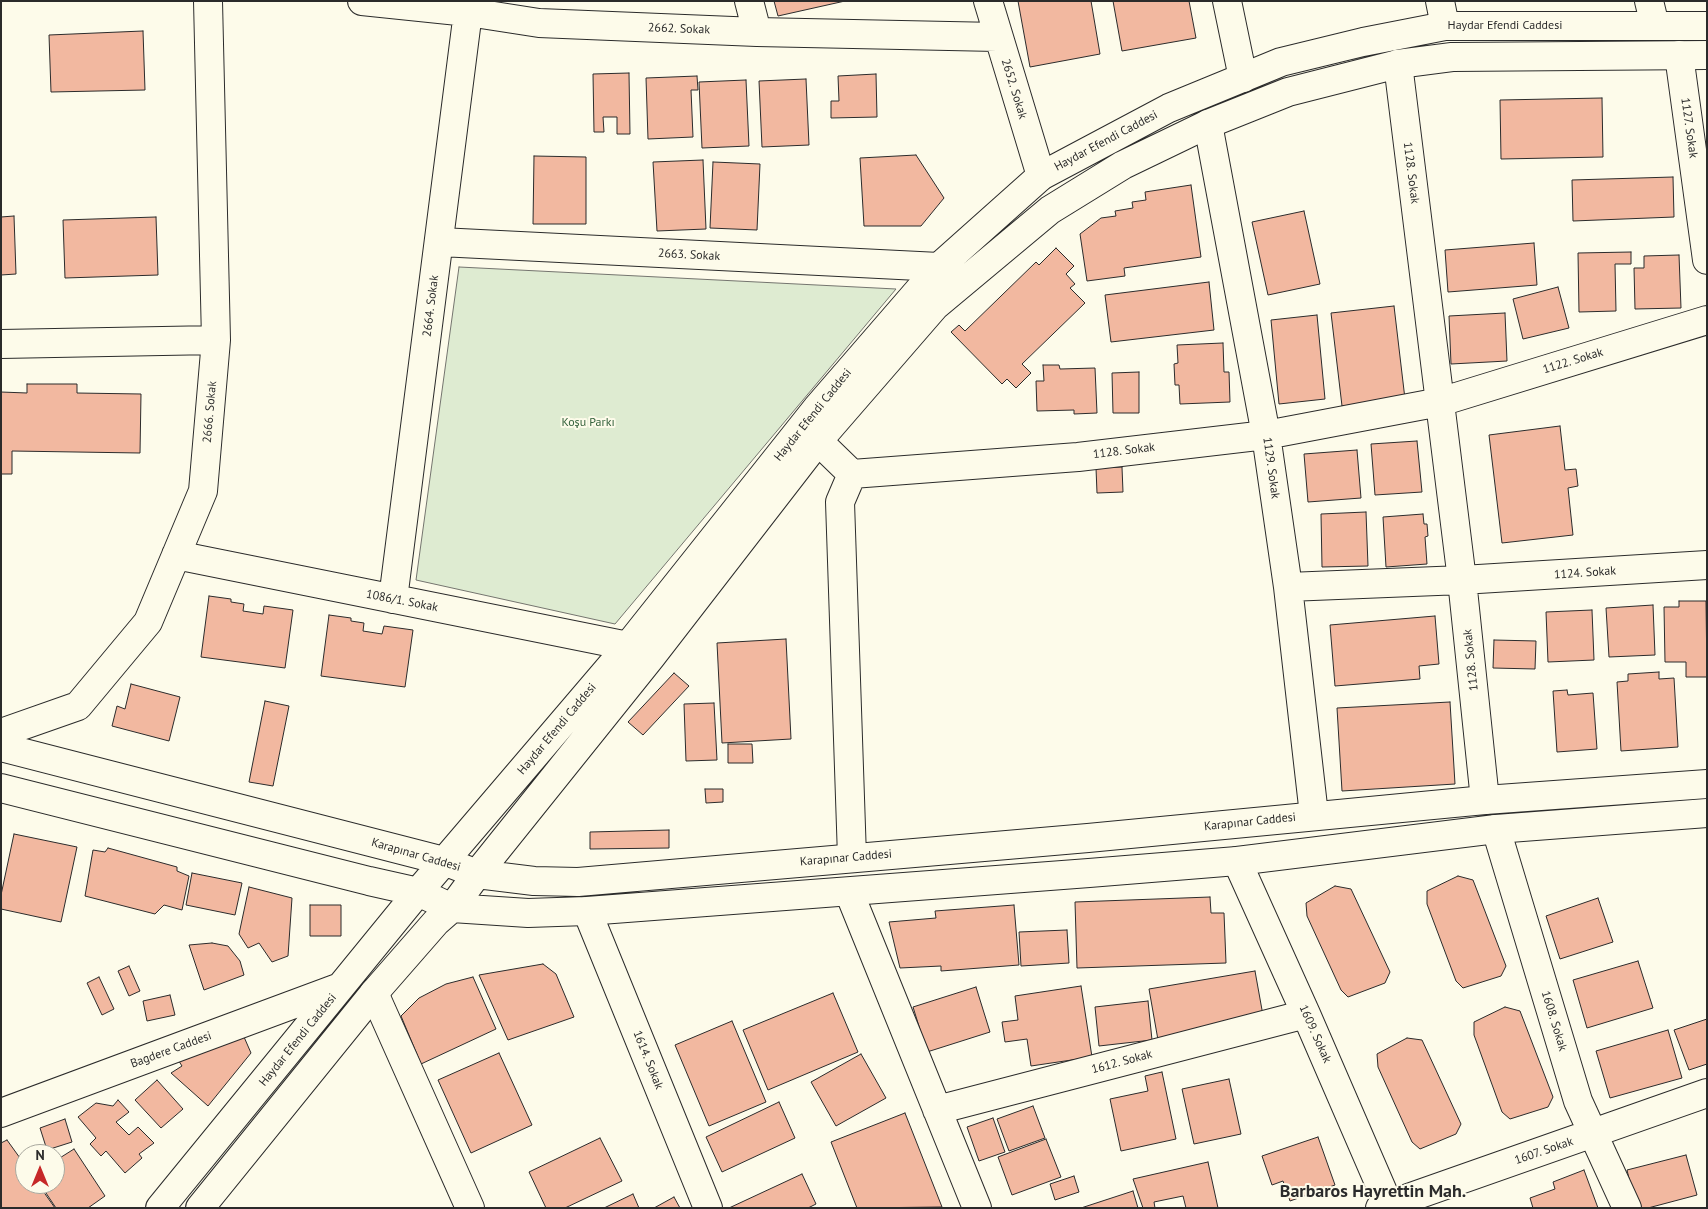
<!DOCTYPE html>
<meta charset="utf-8">
<style>
body{margin:0}
#map{position:relative;width:1708px;height:1209px;overflow:hidden;background:#fdfbea;font-family:"PT Sans",sans-serif}
canvas{display:block}
.frame{position:absolute;inset:0;border:2px solid #2b2b2b;pointer-events:none}
.north{position:absolute;left:15px;top:1144px;width:50px;height:50px;box-sizing:border-box;background:#fdfbea;border:1px solid #a9a89e;border-radius:50%;rotate:0deg;font-size:14px;font-weight:700;line-height:20px;text-align:center;color:#2b2b2b}
.north::after{content:'';display:block;margin:auto;width:18px;height:22px;background:#c62828;clip-path:polygon(50% 0,100% 100%,50% 72%,0 100%)}
</style>
<div id="map">
<canvas width="1708" height="1209"></canvas>
<div class="frame"></div>
<div class="north">N</div>
</div>
<script>
const context = document.querySelector('canvas').getContext('2d');
context.lineJoin = 'round';
function fill(path, color) {
  context.fillStyle = color;
  context.fill(path, 'evenodd');
}
function toPath(rows) {
  const path = new Path2D();
  for (const r of rows) {
    path.moveTo(r[0], r[1]);
    for (let i = 2; i < r.length; i += 2) path.lineTo(r[i], r[i + 1]);
  }
  return path;
}
function stroke(path, color, width, dash) {
  context.strokeStyle = color;
  context.lineWidth = width;
  context.lineCap = dash ? 'butt' : 'round';
  context.setLineDash(dash || []);
  context.stroke(path);
}
function drawText(font, color, halo, rows, align = 'center') {
  context.font = font + ' "PT Sans",sans-serif';
  context.lineWidth = 4;
  context.setLineDash([]);
  context.textBaseline = 'middle';
  context.strokeStyle = halo;
  context.fillStyle = color;
  for (const [text, x, y, turn = 0] of rows) {
    context.save();
    context.translate(x, y);
    context.rotate((+turn || 0) * Math.PI / 180);
    context.textAlign = isNaN(turn) ? turn : align;
    if (halo) context.strokeText(text, 0, 0);
    context.fillText(text, 0, 0);
    context.restore();
  }
}
const green = toPath([
 [459,267,896,289,615,624,416,580,459,267]
]);
fill(green, '#deebd1');
stroke(green, '#74746e', 1);
const building = toPath([
 [774,1,845,1,778,16,774,1],
 [1018,1,1091,1,1100,54,1030,67,1018,1],
 [1113,1,1189,1,1196,38,1122,51,1113,1],
 [143,31,145,90,51,92,49,35,143,31],
 [629,73,630,134,617,134,617,117,603,117,604,132,594,132,593,74,629,73],
 [876,74,877,117,831,118,831,101,839,101,838,76,876,74],
 [697,76,698,90,691,90,693,137,648,139,646,78,697,76],
 [806,79,809,145,762,147,759,81,806,79],
 [746,80,749,146,702,148,699,82,746,80],
 [1602,98,1603,157,1501,159,1500,100,1602,98],
 [916,155,944,198,921,226,864,226,860,158,916,155],
 [534,156,586,157,586,224,533,224,534,156],
 [703,160,706,229,657,231,653,162,703,160],
 [713,162,760,164,757,230,710,228,713,162],
 [1673,177,1674,217,1573,221,1572,180,1673,177],
 [1191,185,1201,257,1124,268,1125,276,1087,281,1080,234,1101,218,1116,216,1115,211,1133,208,1132,202,1146,200,1145,192,1191,185],
 [1304,211,1320,284,1268,295,1252,222,1304,211],
 [14,216,16,274,1,275,1,217,14,216],
 [156,217,158,275,65,278,63,220,156,217],
 [1534,243,1537,285,1448,292,1445,250,1534,243],
 [1056,248,1074,266,1066,274,1075,284,1070,288,1085,303,1022,364,1031,373,1016,388,1007,379,1002,384,951,332,959,325,965,331,1036,262,1039,265,1056,248],
 [1631,252,1631,264,1615,264,1616,311,1579,312,1578,253,1631,252],
 [1679,255,1681,308,1635,309,1634,268,1644,268,1644,256,1679,255],
 [1209,282,1214,330,1111,342,1105,295,1209,282],
 [1558,287,1569,328,1523,339,1513,299,1558,287],
 [1394,306,1405,399,1342,406,1331,313,1394,306],
 [1505,313,1507,361,1451,364,1449,316,1505,313],
 [1317,315,1325,399,1279,404,1271,320,1317,315],
 [1223,343,1224,372,1229,372,1230,402,1180,404,1179,385,1175,385,1174,364,1178,363,1177,345,1223,343],
 [1043,365,1059,365,1060,369,1095,368,1097,413,1074,414,1074,410,1037,411,1036,381,1044,381,1043,365],
 [1139,372,1139,413,1113,413,1112,373,1139,372],
 [27,384,77,384,77,393,141,394,140,453,12,451,12,474,1,474,1,392,27,393,27,384],
 [1560,426,1565,470,1576,469,1578,486,1568,488,1573,535,1502,543,1489,435,1560,426],
 [1417,441,1422,492,1375,495,1371,444,1417,441],
 [1357,450,1361,498,1308,502,1304,454,1357,450],
 [1122,467,1123,492,1097,493,1096,468,1122,467],
 [1366,512,1368,566,1322,567,1321,514,1366,512],
 [1423,514,1424,524,1427,524,1428,536,1425,537,1427,564,1386,567,1383,517,1423,514],
 [209,596,231,599,231,602,244,604,243,611,263,614,264,606,293,610,285,668,201,657,209,596],
 [1679,601,1706,601,1707,677,1686,677,1686,662,1665,662,1664,607,1679,607,1679,601],
 [1653,605,1655,655,1609,657,1606,608,1653,605],
 [1592,610,1594,660,1548,662,1546,612,1592,610],
 [329,615,351,618,351,621,364,623,363,631,382,634,384,626,413,630,405,687,321,676,329,615],
 [1435,616,1439,664,1419,666,1420,679,1335,686,1330,625,1435,616],
 [786,639,791,739,722,743,717,643,786,639],
 [1494,640,1536,641,1535,669,1493,668,1494,640],
 [1659,672,1659,679,1674,678,1678,747,1621,751,1617,682,1628,681,1628,674,1659,672],
 [674,673,689,686,643,735,628,722,674,673],
 [131,684,180,697,169,741,112,726,117,706,125,709,131,684],
 [1567,690,1568,695,1593,693,1597,749,1557,752,1553,691,1567,690],
 [265,701,289,706,273,786,249,782,265,701],
 [1450,702,1455,784,1342,791,1337,708,1450,702],
 [714,703,717,760,686,761,684,704,714,703],
 [728,744,752,744,753,763,728,763,728,744],
 [705,789,723,789,723,802,706,803,705,789],
 [669,830,669,848,590,849,590,832,669,830],
 [14,834,77,847,61,922,1,909,1,895,14,834],
 [108,848,177,867,177,871,189,876,182,910,164,905,155,914,85,896,93,850,105,852,108,848],
 [192,873,242,883,235,915,186,905,192,873],
 [1458,876,1473,880,1506,966,1501,976,1463,988,1456,981,1427,904,1427,891,1458,876],
 [1335,886,1351,889,1390,972,1385,983,1348,997,1341,990,1307,916,1306,903,1335,886],
 [249,887,292,898,288,956,272,962,259,943,248,948,239,934,249,887],
 [1210,897,1211,913,1224,913,1226,963,1077,968,1075,902,1210,897],
 [1598,898,1613,942,1560,959,1546,916,1598,898],
 [310,905,341,905,341,936,310,936,310,905],
 [1014,905,1019,965,941,971,941,966,900,968,889,922,936,918,935,911,1014,905],
 [1067,930,1069,963,1021,966,1019,932,1067,930],
 [212,943,228,946,240,961,244,975,204,990,189,945,212,943],
 [1638,961,1653,1008,1587,1028,1573,980,1638,961],
 [543,964,556,974,574,1017,508,1040,479,975,543,964],
 [129,966,140,991,129,996,118,971,129,966],
 [1255,971,1264,1021,1158,1040,1149,989,1255,971],
 [99,977,114,1009,102,1015,87,983,99,977],
 [473,977,496,1029,421,1064,401,1016,419,998,446,984,473,977],
 [1081,986,1092,1057,1031,1066,1027,1039,1005,1042,1002,1022,1018,1020,1015,996,1081,986],
 [976,987,990,1032,927,1052,913,1007,976,987],
 [833,993,858,1052,768,1090,743,1030,833,993],
 [170,995,175,1015,147,1021,143,1001,170,995],
 [1148,1001,1152,1040,1099,1046,1095,1007,1148,1001],
 [1505,1007,1520,1011,1553,1097,1548,1107,1510,1119,1502,1112,1474,1035,1474,1022,1505,1007],
 [1707,1019,1707,1064,1689,1070,1674,1030,1707,1019],
 [732,1021,766,1102,709,1126,675,1045,732,1021],
 [241,1030,251,1053,208,1106,171,1073,182,1066,175,1055,241,1030],
 [1668,1030,1682,1078,1610,1098,1596,1051,1668,1030],
 [1407,1038,1422,1040,1461,1124,1456,1134,1420,1149,1412,1142,1378,1067,1377,1054,1407,1038],
 [499,1053,532,1125,471,1153,438,1080,499,1053],
 [861,1054,886,1098,836,1126,811,1082,861,1054],
 [1162,1072,1176,1139,1121,1151,1110,1099,1148,1091,1145,1076,1162,1072],
 [1229,1079,1241,1134,1194,1144,1182,1089,1229,1079],
 [157,1080,183,1109,161,1128,135,1100,157,1080],
 [118,1100,129,1112,116,1122,129,1135,138,1127,154,1143,139,1154,142,1158,125,1173,106,1151,101,1156,90,1144,96,1138,78,1117,96,1103,113,1106,118,1100],
 [779,1102,795,1138,722,1172,706,1137,779,1102],
 [1033,1106,1045,1138,1009,1151,997,1119,1033,1106],
 [905,1113,942,1207,857,1208,831,1142,905,1113],
 [993,1118,1005,1152,979,1161,967,1127,993,1118],
 [65,1119,72,1142,47,1150,40,1128,65,1119],
 [1318,1137,1335,1185,1290,1201,1283,1181,1272,1185,1262,1156,1318,1137],
 [600,1138,622,1181,565,1208,546,1208,529,1172,600,1138],
 [1046,1139,1061,1177,1012,1195,998,1157,1046,1139],
 [7,1140,25,1165,25,1184,38,1184,55,1208,1,1208,1,1143,7,1140],
 [74,1149,105,1196,88,1208,56,1208,40,1184,55,1184,55,1161,74,1149],
 [1686,1155,1697,1195,1648,1208,1636,1208,1627,1170,1686,1155],
 [1208,1162,1218,1208,1186,1208,1183,1196,1154,1202,1155,1208,1143,1208,1133,1179,1208,1162],
 [1584,1170,1598,1208,1533,1208,1530,1198,1555,1189,1553,1182,1584,1170],
 [802,1174,816,1204,808,1208,729,1208,802,1174],
 [1074,1176,1079,1192,1055,1200,1050,1184,1074,1176],
 [1133,1191,1138,1208,1081,1208,1133,1191],
 [633,1194,639,1208,604,1208,633,1194],
 [674,1197,680,1208,654,1208,674,1197]
]);
fill(building, '#f2b8a0');
stroke(building, '#2b2b2b', 1);
const minor = toPath([
 [362,1,468,12,539,23,757,32,997,37],
 [749,1,757,32],
 [988,1,1041,176],
 [1227,1,1243,78],
 [1440,1,1445,26],
 [1649,1,1655,26],
 [1679,55,1707,260],
 [1398,64,1462,580,1485,800],
 [1208,124,1266,435,1288,587,1314,815],
 [440,242,939,267],
 [1,344,216,340],
 [818,441,852,474,1078,457,1266,435,1440,402,1707,320],
 [852,474,840,502,852,857],
 [176,555,628,646],
 [1288,587,1462,580,1707,565],
 [393,599,468,12],
 [1,733,78,706,148,622,203,491,216,340,208,1],
 [1496,829,1578,1101,1627,1208],
 [1237,861,1306,1014,1390,1208],
 [849,892,977,1208],
 [587,911,708,1208],
 [374,993,470,1208],
 [937,1110,1306,1014],
 [1380,1208,1707,1093]
]);
const major = toPath([
 [1,747,444,861,477,874,534,881,578,882,1088,838,1485,800,1707,784],
 [1,788,369,881,418,892,452,908,528,913,587,911,1089,873,1237,861,1496,829,1707,813],
 [1,1113,340,987],
 [160,1208,418,892,628,646,817,408,939,267,1041,176,1169,108,1281,62,1363,42,1445,26,1707,26],
 [200,1208,374,993,436,922,452,908,477,874,651,657,818,441,935,306,1050,210,1123,165,1208,124,1288,92,1398,64,1452,57,1707,55]
]);
stroke(minor, '#2b2b2b', 30);
stroke(major, '#2b2b2b', 30);
stroke(minor, '#fdfbea', 28);
stroke(major, '#fdfbea', 28);
drawText('12px', '#2b2b2b', '#fdfbea', [
 ["Haydar Efendi Caddesi",1505,26],
 ["2662. Sokak",679,29,2],
 ["2652. Sokak",1014,89,73],
 ["1127. Sokak",1689,128,82],
 ["Haydar Efendi Caddesi",1106,141,-28],
 ["1128. Sokak",1411,173,83],
 ["2663. Sokak",689,255,3],
 ["2664. Sokak",431,306,-83],
 ["1122. Sokak",1573,361,-17],
 ["2666. Sokak",210,412,-85],
 ["Haydar Efendi Caddesi",813,415,-51],
 ["1128. Sokak",1124,451,-7],
 ["1129. Sokak",1271,468,82],
 ["1124. Sokak",1585,573,-4],
 ["1086/1. Sokak",402,601,11],
 ["1128. Sokak",1471,660,-96],
 ["Haydar Efendi Caddesi",557,729,-50],
 ["Karapınar Caddesi",1250,822,-6],
 ["Karapınar Caddesi",416,855,16],
 ["Karapınar Caddesi",846,858,-5],
 ["1608. Sokak",1554,1021,73],
 ["1609. Sokak",1315,1034,66],
 ["Haydar Efendi Caddesi",298,1040,-51],
 ["Bagdere Caddesi",171,1050,-20],
 ["1614. Sokak",648,1060,68],
 ["1612. Sokak",1122,1062,-15],
 ["1607. Sokak",1544,1151,-19]
]);
drawText('12px', '#34623c', '#fdfbea', [
 ["Koşu Parkı",588,423]
]);
drawText('bold 18px', '#2b2b2b', '#fdfbea', [
 ["Barbaros Hayrettin Mah.",1373,1192]
]);
</script>
